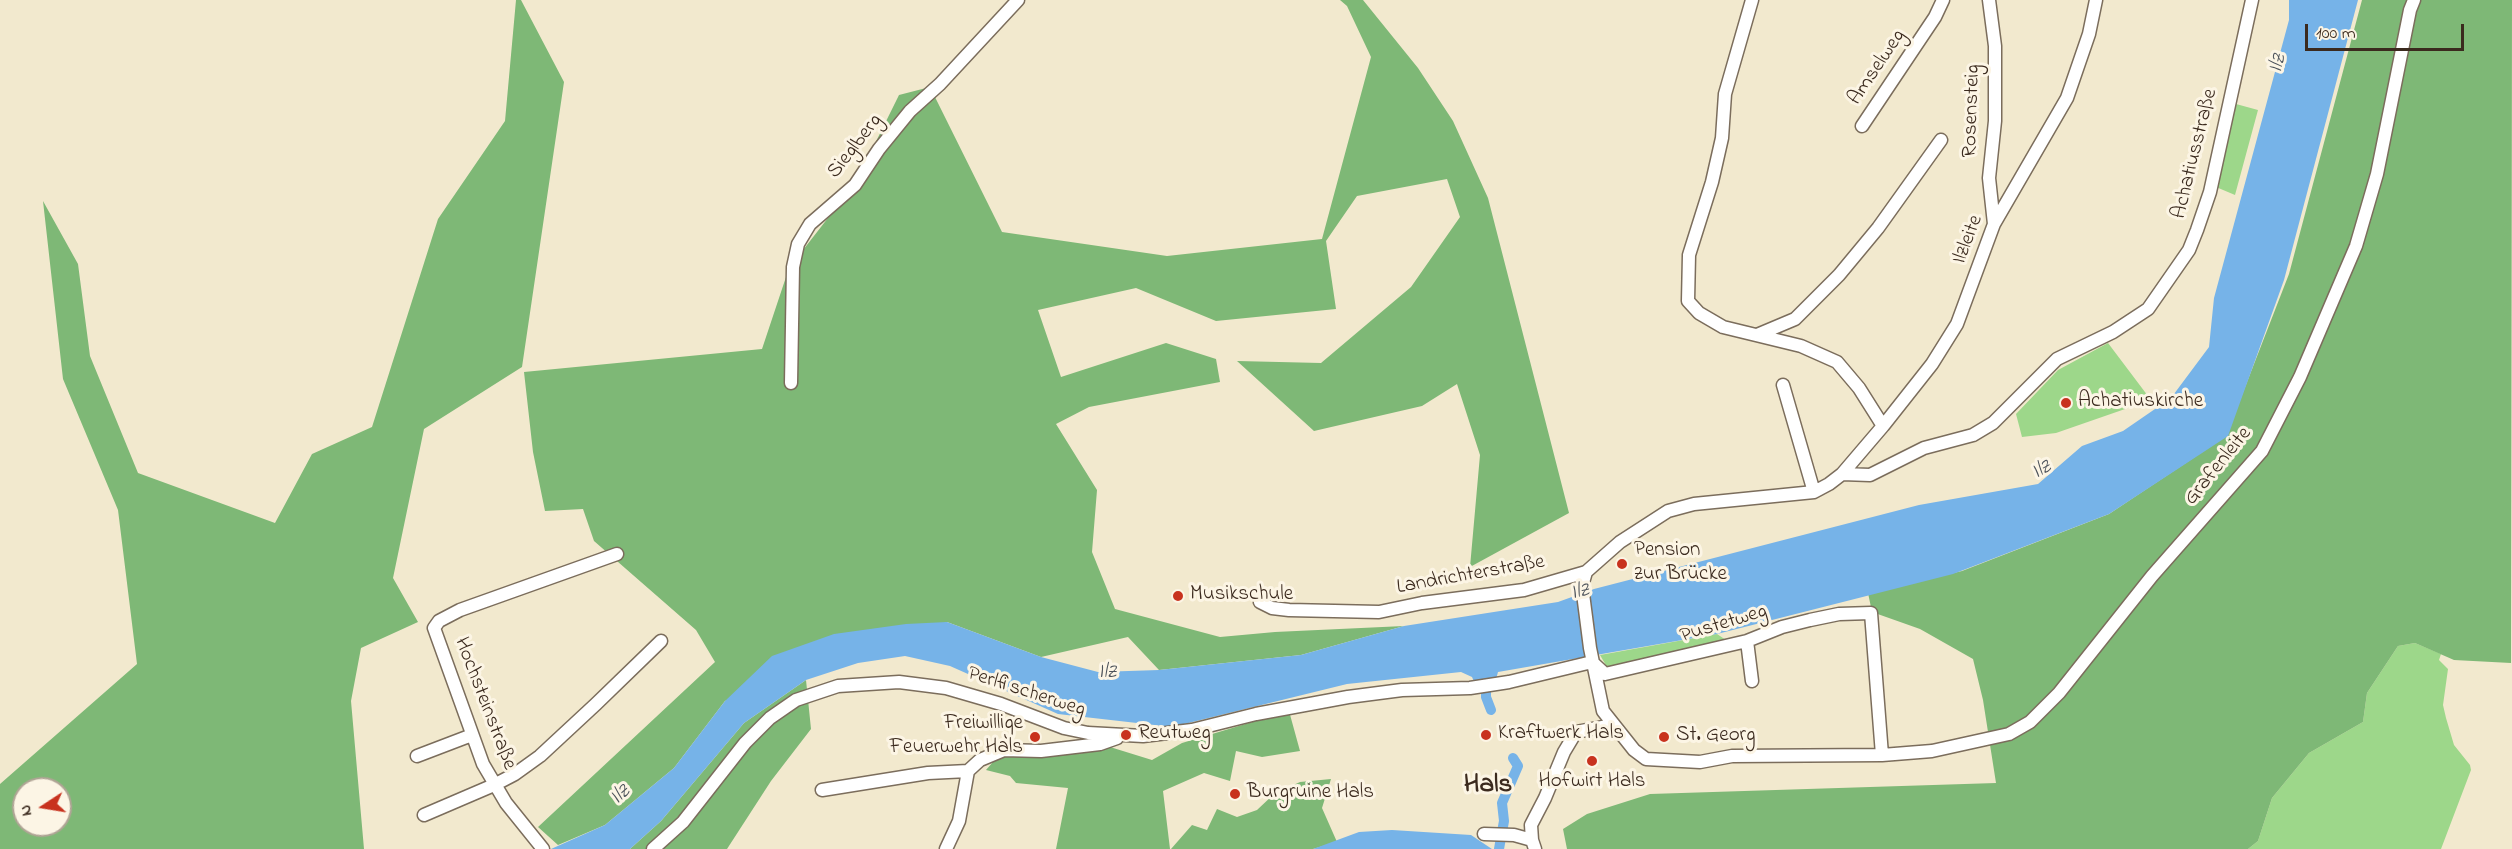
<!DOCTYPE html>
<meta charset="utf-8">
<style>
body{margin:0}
#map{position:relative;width:2512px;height:849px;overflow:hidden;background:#f2e9ce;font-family:"Indie Flower",sans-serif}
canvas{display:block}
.north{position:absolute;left:12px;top:777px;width:60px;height:60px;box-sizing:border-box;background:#fcf5e5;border:2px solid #afa495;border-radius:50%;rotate:258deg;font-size:16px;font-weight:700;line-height:24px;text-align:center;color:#3b2a1e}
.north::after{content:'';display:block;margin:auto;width:21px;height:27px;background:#c8321e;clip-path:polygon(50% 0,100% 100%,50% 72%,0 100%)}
.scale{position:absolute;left:2305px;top:24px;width:159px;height:27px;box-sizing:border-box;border:3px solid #3b2a1e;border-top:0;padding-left:8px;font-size:18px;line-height:21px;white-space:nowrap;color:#3b2a1e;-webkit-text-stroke:4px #fcf5e5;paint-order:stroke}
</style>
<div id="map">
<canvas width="2512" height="849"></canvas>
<div class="north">N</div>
<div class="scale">100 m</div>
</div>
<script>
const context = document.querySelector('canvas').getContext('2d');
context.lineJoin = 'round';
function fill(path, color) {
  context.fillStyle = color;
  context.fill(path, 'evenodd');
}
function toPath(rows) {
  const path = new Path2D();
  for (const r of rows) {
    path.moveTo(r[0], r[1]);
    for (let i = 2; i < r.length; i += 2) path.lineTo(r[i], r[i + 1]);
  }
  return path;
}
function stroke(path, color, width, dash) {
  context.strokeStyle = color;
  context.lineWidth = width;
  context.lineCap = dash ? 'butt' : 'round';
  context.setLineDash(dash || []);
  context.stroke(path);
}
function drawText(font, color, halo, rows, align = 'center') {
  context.font = font + ' "Indie Flower",sans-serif';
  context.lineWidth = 6;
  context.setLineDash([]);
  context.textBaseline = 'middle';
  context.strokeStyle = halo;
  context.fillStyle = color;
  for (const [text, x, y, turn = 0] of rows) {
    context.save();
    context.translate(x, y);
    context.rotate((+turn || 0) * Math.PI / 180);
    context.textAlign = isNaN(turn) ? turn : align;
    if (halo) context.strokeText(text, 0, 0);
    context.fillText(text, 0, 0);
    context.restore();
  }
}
fill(toPath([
 [2236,104,2258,110,2235,195,2216,187],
 [2108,343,2151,400,2056,433,2022,437,2016,414,2058,370],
 [1717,634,1732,644,1607,667,1600,655],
 [2415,643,2441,654,2439,660,2448,669,2443,705,2446,718,2454,745,2470,765,2471,770,2441,849,2248,849,2258,841,2272,798,2309,753,2363,722,2367,693,2398,646]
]), '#9dd78a');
fill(toPath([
 [516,0,521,0,564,82,522,367,424,429,393,578,418,622,361,648,351,701,364,849,0,849,0,784,137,664,118,510,63,379,43,201,78,264,90,356,138,473,275,523,312,454,372,427,438,219,505,121],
 [24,789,60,789,60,825,24,825],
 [1340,0,1363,0,1418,68,1453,121,1488,198,1569,513,1470,567,1480,455,1457,384,1422,406,1314,431,1237,361,1321,363,1411,287,1460,217,1447,179,1357,196,1326,241,1336,309,1216,321,1136,288,1038,310,1061,377,1166,343,1216,359,1220,382,1089,407,1056,424,1097,490,1092,552,1115,609,1220,637,1275,632,1404,626,1301,655,1159,670,1128,637,1041,657,947,622,725,701,674,768,605,825,558,845,538,827,715,662,696,630,594,541,583,509,545,511,533,452,524,372,762,349,789,268,856,182,899,95,930,87,1002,232,1167,256,1322,239,1371,57,1347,6],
 [2362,0,2512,0,2511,663,2454,660,2415,643,2398,646,2367,693,2363,722,2309,753,2272,798,2258,841,2248,849,1567,849,1563,829,1587,814,1650,794,1996,783,1983,700,1973,659,1920,629,1872,612,1868,593,1962,571,2109,514,2226,436,2289,274],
 [806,680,811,729,771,781,727,849,630,849,661,821,744,723],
 [1289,711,1300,751,1262,757,1236,751,1230,781,1204,773,1163,791,1170,849,1056,849,1068,788,1016,783,1010,776,986,770,999,755,1051,754,1110,747,1152,760,1182,743],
 [1331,779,1322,808,1337,842,1313,849,1171,849,1192,825,1207,830,1217,809,1237,817,1257,810,1274,794,1300,782]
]), '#7eb876');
fill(toPath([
 [2289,0,2358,0,2284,280,2228,436,2109,514,1953,574,1717,634,1498,672,1495,683,1476,686,1472,677,1461,672,1347,684,1172,727,1058,714,950,666,905,656,858,663,806,680,744,723,661,821,630,849,551,849,605,825,674,768,725,701,772,656,834,634,906,624,947,622,1041,657,1098,672,1159,670,1301,655,1404,626,1558,602,1594,589,1919,505,2038,484,2082,446,2123,431,2171,398,2209,347,2214,298,2289,20],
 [1392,830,1471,835,1492,849,1313,849,1359,832]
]), '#76b3e8');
stroke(toPath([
 [1486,679,1486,697,1491,710],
 [1499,849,1504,821,1502,803,1518,766,1513,758]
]), '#76b3e8', 10);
const minor = toPath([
 [1752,0,1725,94,1722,138,1712,182,1689,255,1688,301,1699,313,1723,327,1801,346,1837,362,1859,388,1883,426],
 [1989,0,1995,46,1995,121,1989,178,1994,224],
 [1862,126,1935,17,1943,0],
 [1757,335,1795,319,1839,275,1878,228,1941,140],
 [791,383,793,267,798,244,810,224,855,185,879,149,910,111,940,84,1018,0],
 [1783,385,1814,492],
 [1842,474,1870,475,1924,448,1973,435,1993,423,2057,359,2113,332,2148,309,2189,250,2197,230,2210,192,2252,0],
 [1586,572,1582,586,1590,648,1603,711,1634,750,1646,759,1700,762,1732,756,1882,755,1932,751,2009,734,2030,722,2059,693,2152,576,2262,451,2300,377,2356,246,2377,174,2410,10,2414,0],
 [1260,602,1272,608,1289,610,1379,612,1422,603,1524,590,1586,572,1620,542,1668,511,1694,504,1814,492,1829,484,1842,474,1883,426,1932,364,1957,324,1994,224,2067,98,2089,34,2096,0],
 [1747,641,1752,681],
 [1592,662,1605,674,1747,641,1782,627,1810,620,1839,614,1871,613,1882,755],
 [417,756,472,735],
 [822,790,928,773,968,771],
 [424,815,494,785,515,774,540,756,596,704,661,641],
 [1484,834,1514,835,1532,840],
 [543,849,506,803,483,764,434,628,439,621,460,610,617,554],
 [653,849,683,822,745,743,770,718,796,700,838,686,899,682,946,688,1001,704,1064,728,1088,733,1143,736,1192,730,1256,714,1348,697,1402,690,1470,688,1509,682,1592,662],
 [946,849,959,821,968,771,980,760,1004,750,1041,751,1100,744,1117,738],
 [1535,849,1532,840,1531,825,1545,798,1564,752,1576,732,1613,725]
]);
stroke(minor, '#7b6d5c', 15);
stroke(minor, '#fff', 12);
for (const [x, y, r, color] of [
 [2066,403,6,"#c8321e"],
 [1622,564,6,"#c8321e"],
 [1178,596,6,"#c8321e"],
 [1126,735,6,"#c8321e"],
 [1486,735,6,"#c8321e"],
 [1035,737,6,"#c8321e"],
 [1664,737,6,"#c8321e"],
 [1592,761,6,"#c8321e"],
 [1235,794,6,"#c8321e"]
]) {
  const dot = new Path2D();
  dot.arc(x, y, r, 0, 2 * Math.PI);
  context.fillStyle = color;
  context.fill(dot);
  stroke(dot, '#fcf5e5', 2);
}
drawText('21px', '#3b2a1e', '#fcf5e5', [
 ["Amselweg",1878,68,-56],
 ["Rosensteig",1973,111,-88],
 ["Sieglberg",856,147,-52],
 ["Achatiusstraße",2196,154,-76],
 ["Ilzleite",1969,240,-69],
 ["Grafenleite",2219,467,-51],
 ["Landrichterstraße",1471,576,-10],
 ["Pustetweg",1724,625,-17],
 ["Perlfischerweg",1026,693,18],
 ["Hochsteinstraße",484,704,69]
]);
drawText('21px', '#3b2a1e', '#fcf5e5', [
 ["Achatiuskirche",2078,403],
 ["Pension",1634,552],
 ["zur Brücke",1634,576],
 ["Musikschule",1190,596],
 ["Freiwillige",1023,725,"right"],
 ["Feuerwehr Hals",1023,749,"right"],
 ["Reutweg",1138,735],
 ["Kraftwerk Hals",1498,735],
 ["St. Georg",1676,737],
 ["Hofwirt Hals",1592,783,"center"],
 ["Burgruine Hals",1247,794]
], 'left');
drawText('italic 22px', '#4d535b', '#fcf5e5', [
 ["Ilz",2279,64,-76],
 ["Ilz",2042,471,-29],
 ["Ilz",1580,593,-12],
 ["Ilz",1107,673],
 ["Ilz",621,796,-41]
]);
drawText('bold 27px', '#3b2a1e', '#fcf5e5', [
 ["Hals",1488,787]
]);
</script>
